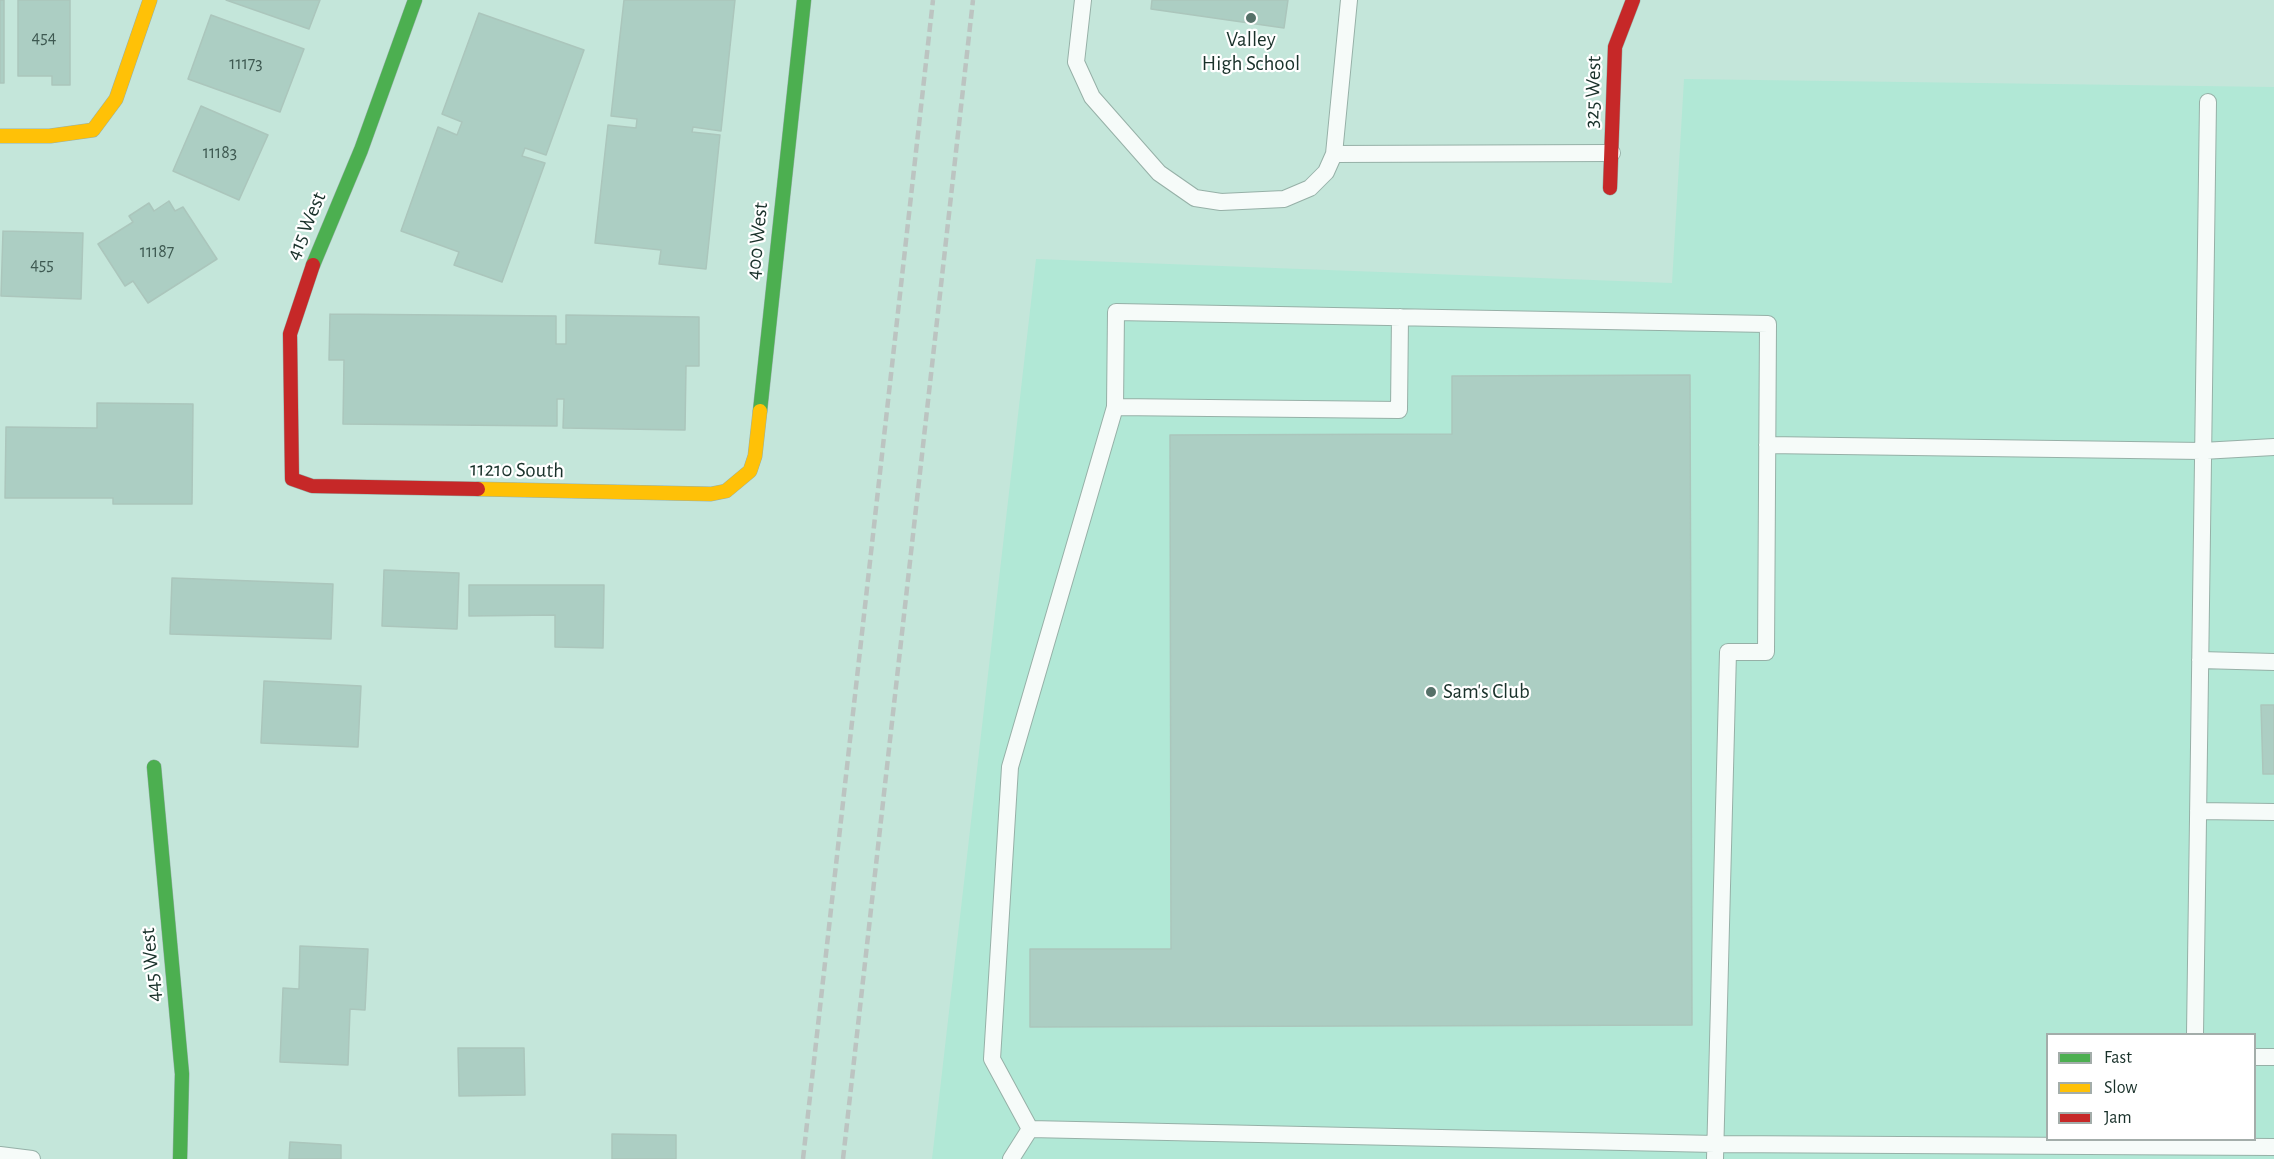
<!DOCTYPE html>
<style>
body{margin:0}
#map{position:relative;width:2274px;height:1159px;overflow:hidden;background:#c4e6da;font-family:"Alegreya Sans",sans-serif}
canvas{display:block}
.legend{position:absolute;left:2046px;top:1033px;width:210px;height:108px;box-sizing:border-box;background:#fff;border:2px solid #a3adaa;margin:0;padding:8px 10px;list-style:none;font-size:18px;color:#19312a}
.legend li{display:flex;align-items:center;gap:12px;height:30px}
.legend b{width:30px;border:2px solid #a3adaa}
</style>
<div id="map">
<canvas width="2274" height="1159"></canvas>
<ul class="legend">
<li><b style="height:8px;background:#4caf50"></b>Fast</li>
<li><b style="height:8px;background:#ffc107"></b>Slow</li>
<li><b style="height:8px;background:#c62828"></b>Jam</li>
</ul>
</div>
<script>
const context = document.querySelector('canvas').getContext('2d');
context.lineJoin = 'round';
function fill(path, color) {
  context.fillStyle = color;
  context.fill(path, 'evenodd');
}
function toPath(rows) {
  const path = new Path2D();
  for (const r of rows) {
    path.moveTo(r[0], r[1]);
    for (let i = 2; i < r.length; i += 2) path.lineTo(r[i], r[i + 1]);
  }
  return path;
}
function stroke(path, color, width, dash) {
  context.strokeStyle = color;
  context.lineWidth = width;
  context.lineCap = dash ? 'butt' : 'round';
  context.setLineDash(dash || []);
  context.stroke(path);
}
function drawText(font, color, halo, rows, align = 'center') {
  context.font = font + ' "Alegreya Sans",sans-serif';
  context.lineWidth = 4.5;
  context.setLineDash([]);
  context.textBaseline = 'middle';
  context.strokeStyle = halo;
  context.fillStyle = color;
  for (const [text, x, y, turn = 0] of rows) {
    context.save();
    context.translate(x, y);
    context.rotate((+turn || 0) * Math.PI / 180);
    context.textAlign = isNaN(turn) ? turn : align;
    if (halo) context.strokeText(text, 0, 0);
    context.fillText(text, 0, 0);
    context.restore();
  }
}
fill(toPath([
 [1684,79,2274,87,2274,1159,932,1159,1036,259,1672,283],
 [2048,1034,2254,1034,2254,1140,2048,1140]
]), '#b1e8d6');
const building = toPath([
 [0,0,4,0,4,83,0,83,0,0],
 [18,0,70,0,70,85,52,85,52,76,18,76,18,0],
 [226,0,320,0,309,29,226,0],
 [624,0,735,0,721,131,693,127,692,132,720,135,706,269,659,264,661,250,595,243,608,125,636,128,637,119,611,116,624,0],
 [1152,0,1288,0,1284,28,1151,9,1152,0],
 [479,13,584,50,546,155,525,148,522,156,545,163,502,282,454,265,459,252,401,231,438,127,457,135,462,122,442,114,479,13],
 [211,15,304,49,280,112,188,79,211,15],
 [201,106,268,135,239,200,173,171,201,106],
 [169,201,175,211,183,207,217,259,148,303,133,281,125,286,98,244,133,222,129,216,149,203,154,211,169,201],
 [3,231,83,233,81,299,1,296,3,231],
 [330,314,556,316,556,344,566,344,566,315,699,317,699,366,686,366,685,430,563,428,564,399,557,399,557,426,343,424,344,360,329,360,330,314],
 [1690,375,1692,1025,1030,1027,1030,949,1171,949,1170,435,1452,434,1452,376,1690,375],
 [97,403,193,404,192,504,113,504,113,498,5,498,6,427,97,428,97,403],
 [384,570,459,573,457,629,382,626,384,570],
 [172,578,333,584,331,639,170,634,172,578],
 [469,585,604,585,603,648,555,647,555,615,469,616,469,585],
 [264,681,361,686,358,747,261,743,264,681],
 [2261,705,2274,705,2274,774,2263,774,2261,705],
 [300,946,368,949,365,1010,350,1009,348,1065,280,1062,283,988,299,989,300,946],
 [458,1048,524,1048,525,1095,459,1096,458,1048],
 [612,1134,676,1135,676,1159,612,1159,612,1134],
 [290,1142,341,1145,341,1159,289,1159,290,1142]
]);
fill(building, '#accec3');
stroke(building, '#abc6bc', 1.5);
const lane = toPath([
 [1083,0,1076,62,1092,97,1159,173,1195,198,1221,202,1284,199,1310,188,1326,172,1334,154,1612,153],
 [1334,154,1349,0],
 [1115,407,1399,410,1400,317],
 [1767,445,2202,451,2274,447],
 [2200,660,2274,662],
 [2198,811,2274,812],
 [2195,1034,2208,102],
 [2254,1057,2274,1057],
 [1030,1129,992,1059,1010,767,1115,407,1116,312,1768,324,1766,652,1728,652,1715,1159],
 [1030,1129,1715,1144,2274,1147],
 [0,1155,32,1159],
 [1011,1159,1030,1129]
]);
const fast = toPath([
 [313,265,361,150,415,0],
 [760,411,804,0],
 [154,767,182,1074,180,1159]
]);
const slow = toPath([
 [0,136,50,136,93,130,116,99,150,0],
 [478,489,711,494,726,491,750,471,755,456,760,411]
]);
const jam = toPath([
 [1610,188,1615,47,1633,0],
 [313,265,290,334,292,479,312,486,478,489]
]);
stroke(lane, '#96b0a7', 18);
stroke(fast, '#96b0a7', 15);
stroke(slow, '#96b0a7', 15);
stroke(jam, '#96b0a7', 15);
stroke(lane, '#f6fbf9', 16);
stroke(fast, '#4caf50', 14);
stroke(slow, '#ffc107', 14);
stroke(jam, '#c62828', 14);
stroke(toPath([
 [803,1159,933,0],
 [843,1159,973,0]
]), '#bcc4c1', 4.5, [9, 4.5]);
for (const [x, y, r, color] of [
 [1251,18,6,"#557068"],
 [1431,692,6,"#557068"]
]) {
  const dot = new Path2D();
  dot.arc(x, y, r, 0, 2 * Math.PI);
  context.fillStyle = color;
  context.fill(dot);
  stroke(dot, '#fff', 2);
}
drawText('18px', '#3e5951', null, [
 ["454",44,38],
 ["11173",246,64],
 ["11183",220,153],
 ["11187",157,252],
 ["455",42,265]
]);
drawText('21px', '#19312a', '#fff', [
 ["Valley",1251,40],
 ["High School",1251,64],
 ["Sam's Club",1443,692,"left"]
]);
drawText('21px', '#19312a', '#fff', [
 ["325 West",1593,92,-88],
 ["415 West",306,226,-67],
 ["400 West",757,241,-84],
 ["11210 South",517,470,1],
 ["445 West",151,965,-95]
]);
</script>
